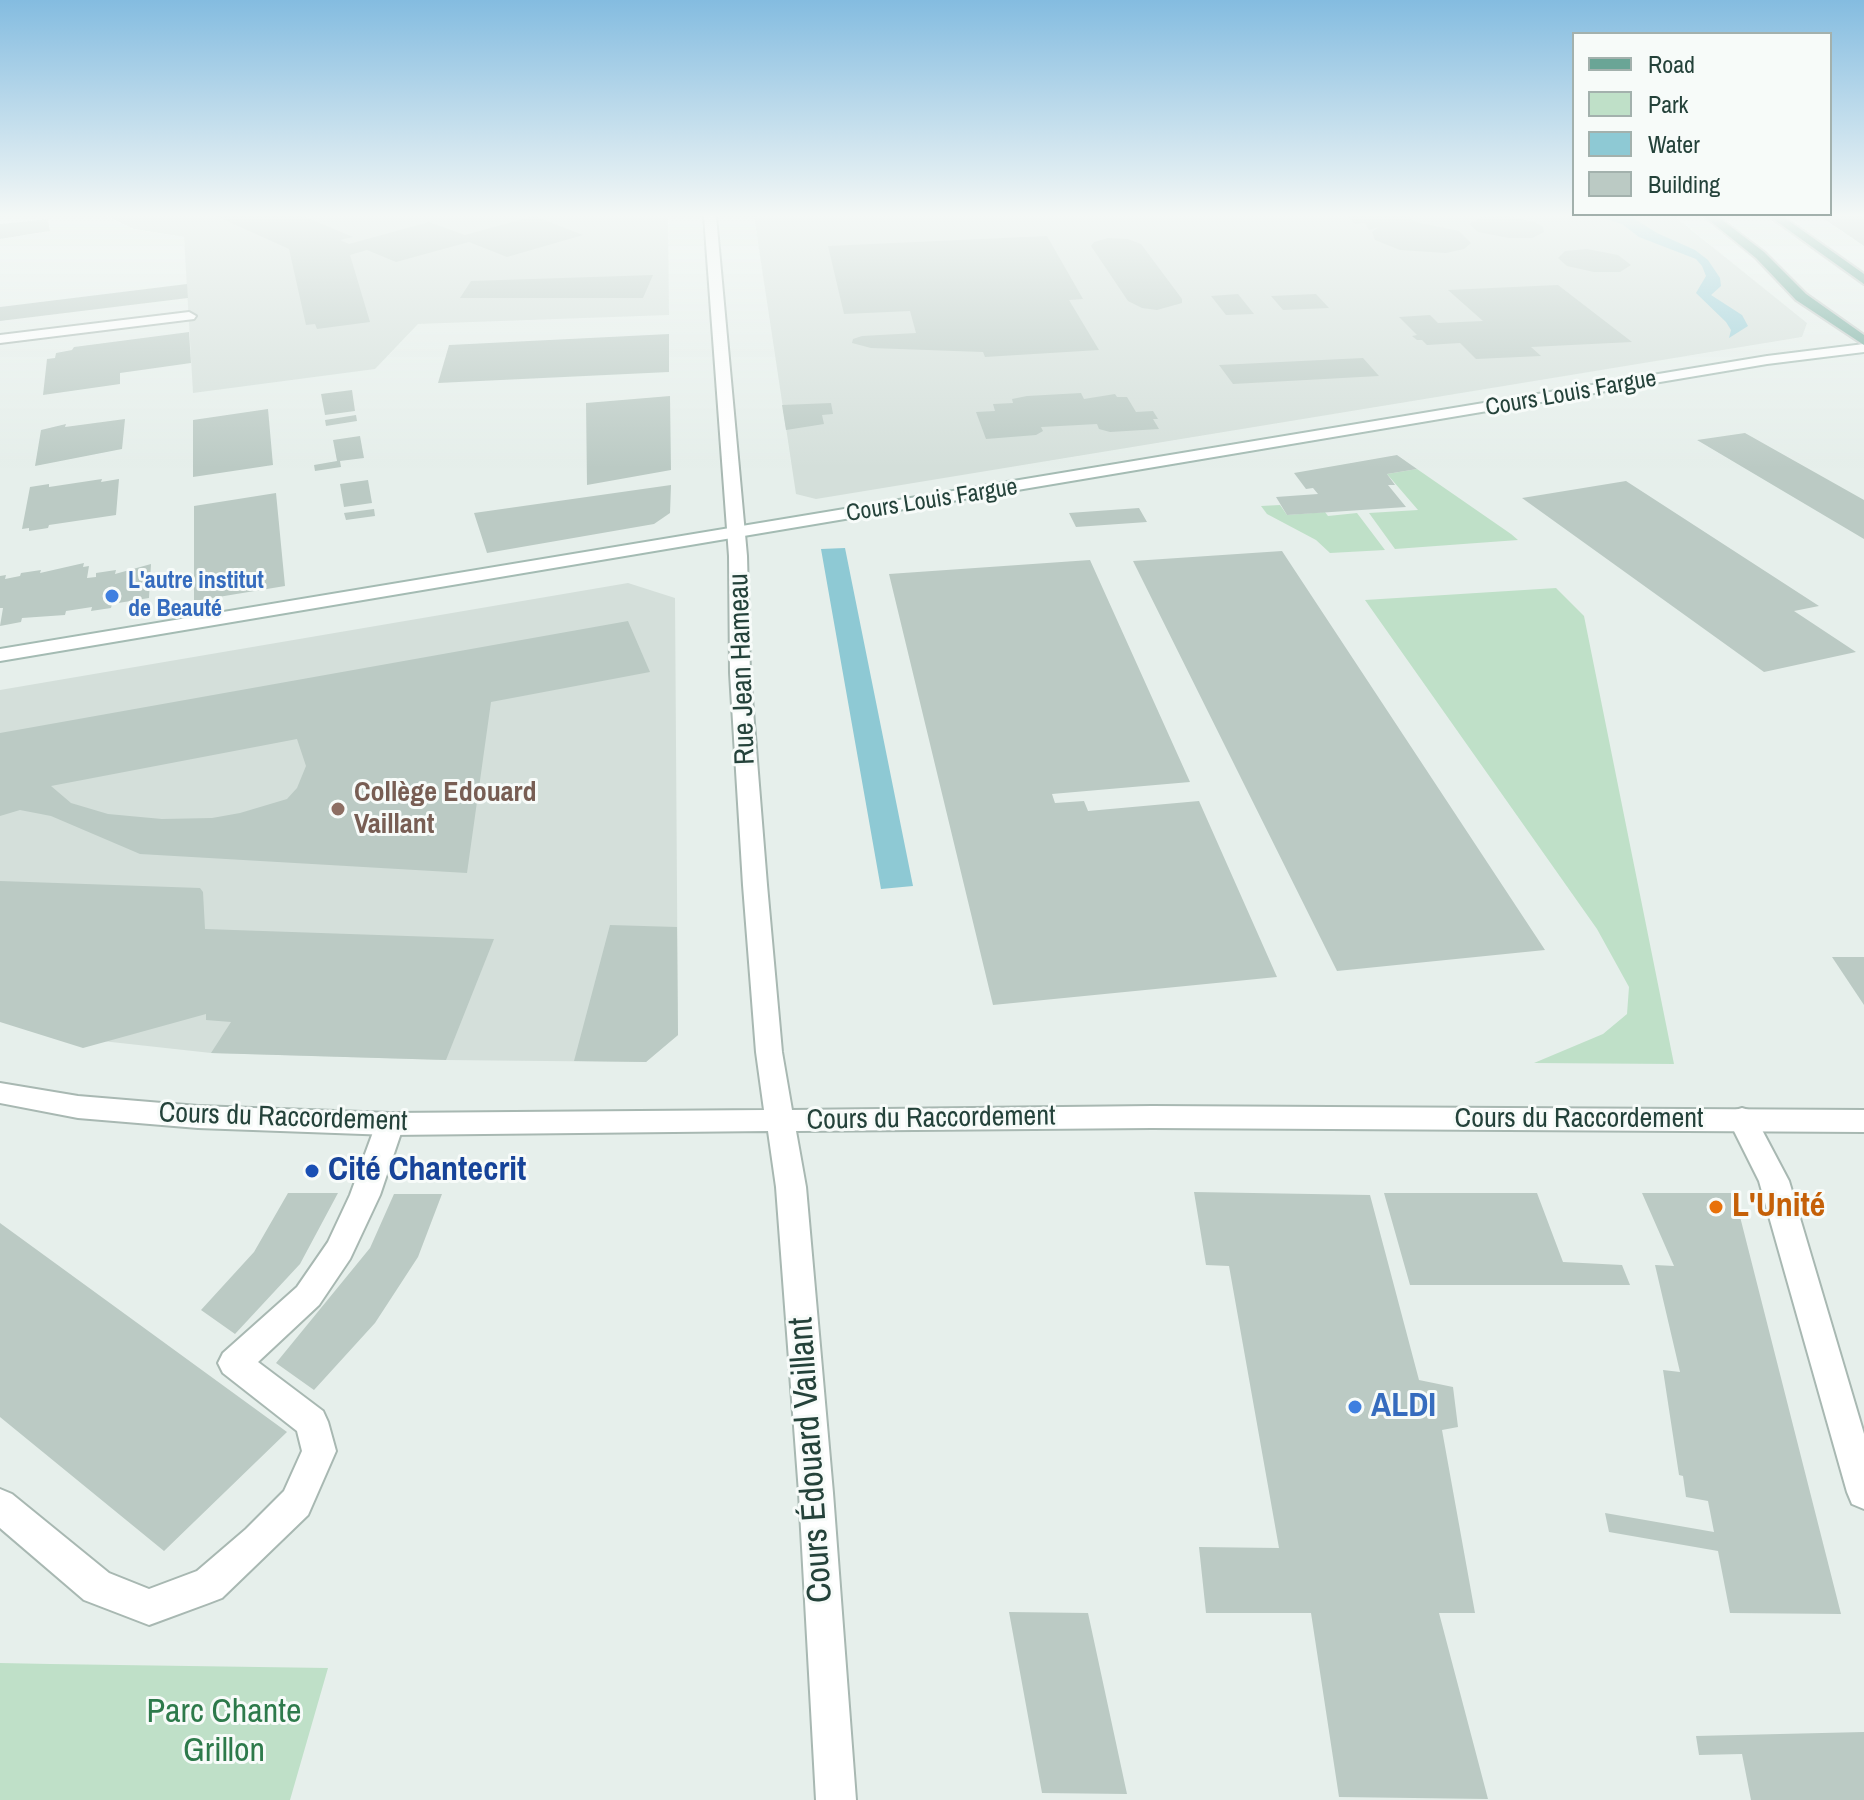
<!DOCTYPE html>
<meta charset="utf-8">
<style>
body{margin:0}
#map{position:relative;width:1864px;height:1800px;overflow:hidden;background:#e6efeb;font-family:"Archivo Narrow",sans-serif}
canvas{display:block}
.legend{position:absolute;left:1572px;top:32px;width:260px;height:184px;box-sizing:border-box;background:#f7fbf9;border:2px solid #a3b1ad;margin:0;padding:10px 14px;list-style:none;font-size:24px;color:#24423a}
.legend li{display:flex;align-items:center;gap:16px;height:40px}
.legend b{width:40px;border:2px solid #a3b1ad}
</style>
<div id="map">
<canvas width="1864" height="1800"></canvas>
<ul class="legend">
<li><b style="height:10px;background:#6aa596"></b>Road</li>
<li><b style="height:22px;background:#bfe0c8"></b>Park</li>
<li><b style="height:22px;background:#8ec9d4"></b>Water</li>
<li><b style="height:22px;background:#bbcac4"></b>Building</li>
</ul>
</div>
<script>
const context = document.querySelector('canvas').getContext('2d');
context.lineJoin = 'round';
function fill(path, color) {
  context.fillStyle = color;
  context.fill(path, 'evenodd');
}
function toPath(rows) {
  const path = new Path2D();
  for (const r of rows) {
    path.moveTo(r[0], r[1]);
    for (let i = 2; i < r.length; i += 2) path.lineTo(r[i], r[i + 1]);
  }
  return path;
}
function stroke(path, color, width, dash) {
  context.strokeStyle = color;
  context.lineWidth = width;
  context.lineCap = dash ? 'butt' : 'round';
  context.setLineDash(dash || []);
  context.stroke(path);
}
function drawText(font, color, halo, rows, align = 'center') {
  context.font = font + ' "Archivo Narrow",sans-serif';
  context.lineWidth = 6;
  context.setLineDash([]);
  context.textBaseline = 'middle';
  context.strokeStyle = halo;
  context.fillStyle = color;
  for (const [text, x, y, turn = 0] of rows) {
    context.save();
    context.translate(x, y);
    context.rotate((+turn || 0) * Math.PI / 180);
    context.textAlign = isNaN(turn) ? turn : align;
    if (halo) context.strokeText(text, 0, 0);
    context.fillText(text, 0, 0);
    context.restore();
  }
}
fill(toPath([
 [107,216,668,216,669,315,418,324,375,369,193,393,184,237,134,229],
 [754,216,1674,216,1807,323,1802,337,816,499,796,494],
 [628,583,675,598,678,1035,646,1062,446,1060,211,1053,93,1040,0,1020,0,690]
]), '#d4dfda');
fill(toPath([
 [1417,469,1511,534,1518,540,1395,549,1369,513,1418,510,1387,474],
 [1280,505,1287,515,1325,512,1328,516,1357,513,1385,550,1330,553,1316,540,1267,514,1261,506],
 [1556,588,1584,616,1674,1064,1534,1063,1603,1034,1627,1014,1629,987,1597,929,1365,600],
 [0,1663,50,1664,328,1668,290,1800,0,1800]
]), '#bfe0c8');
fill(toPath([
 [1597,216,1630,216,1657,233,1695,250,1708,260,1720,278,1721,286,1711,295,1742,315,1748,326,1729,338,1731,330,1726,322,1696,293,1706,276,1702,266,1696,259,1639,237,1622,224],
 [845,548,913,886,881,889,821,549]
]), '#8ec9d4');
fill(toPath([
 [216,216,303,216,353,237,340,240,349,244,429,222,465,235,534,216,583,235,507,257,469,242,396,262,367,250,350,255,370,322,317,329,315,324,306,325,289,249],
 [1347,216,1408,216,1415,222,1459,231,1471,243,1464,249,1446,253,1400,250,1375,240,1372,232,1379,227,1369,230,1365,223,1355,224],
 [1506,216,1535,222,1543,227,1544,232,1532,238,1509,238,1478,232,1469,224,1482,217],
 [1820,216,1864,216,1864,246],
 [48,219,50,231,0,239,0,224],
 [1047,236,1083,299,1069,300,1099,350,985,357,983,352,871,348,852,343,853,339,862,336,916,333,910,311,844,314,828,246],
 [1108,238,1128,239,1141,244,1182,299,1182,303,1157,310,1142,308,1128,301,1091,246,1094,242],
 [1587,249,1618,255,1631,265,1620,272,1594,272,1567,266,1558,258,1565,251],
 [653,275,643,298,460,298,471,281],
 [187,284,188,298,0,321,0,307],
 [1558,285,1632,342,1531,347,1541,356,1476,359,1460,343,1427,345,1422,340,1417,340,1412,336,1417,335,1399,317,1430,315,1438,323,1483,321,1448,290],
 [1238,294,1254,314,1226,315,1211,296],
 [1316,294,1329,308,1283,310,1271,296],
 [189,332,191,363,120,373,120,384,43,395,47,359,55,358,56,353,72,350,74,347],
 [669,334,669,372,438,383,449,345],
 [1363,358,1379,376,1233,384,1219,365],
 [352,390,355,411,325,415,321,394],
 [1081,393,1084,399,1115,394,1117,397,1127,397,1136,412,1153,411,1158,419,1153,419,1159,429,1110,432,1099,429,1097,424,1041,427,1043,431,1036,435,986,439,976,412,995,411,993,404,1013,403,1012,399,1027,396],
 [670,396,671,470,587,485,586,403],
 [831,403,833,414,822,415,824,424,786,430,782,405],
 [268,409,273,465,193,477,193,420],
 [356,415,357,421,326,426,325,420],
 [125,419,122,449,35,466,41,430,66,424,65,427],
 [1745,433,1864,500,1864,539,1697,440],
 [360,436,364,458,340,461,341,467,315,471,314,465,337,461,333,440],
 [1397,455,1417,469,1387,474,1395,485,1388,485,1406,507,1287,515,1276,497,1318,494,1313,488,1306,489,1294,473],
 [102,479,101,482,119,479,116,515,49,525,48,528,29,531,29,528,22,529,30,487,49,484,49,487],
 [368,480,372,503,344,507,340,484],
 [1626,481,1819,606,1794,611,1856,652,1764,672,1522,498],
 [671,485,670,513,654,524,487,553,474,513],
 [276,493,285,586,194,601,194,506],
 [1139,508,1147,522,1076,527,1069,513],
 [374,509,375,516,346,520,344,513],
 [1282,551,1545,950,1337,971,1133,561],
 [1090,560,1190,782,1052,794,1055,803,1084,801,1088,811,1199,801,1277,977,993,1005,889,574],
 [84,563,83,567,89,566,87,578,96,577,96,573,116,570,115,574,151,564,149,598,112,604,111,608,91,611,92,607,66,611,65,615,22,618,21,622,0,626,3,608,0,608,0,576,6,575,5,579,20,576,21,573,41,570,40,573],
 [628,621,650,672,491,702,467,873,140,854,51,816,20,810,0,816,0,733],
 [297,739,306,766,297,788,287,799,240,813,212,818,162,819,108,814,71,803,51,786],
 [0,881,200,888,203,892,205,929,494,939,446,1060,211,1053,231,1022,206,1020,206,1014,83,1048,0,1022],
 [610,925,677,927,678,1035,646,1062,574,1061],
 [1832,957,1864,957,1864,1005],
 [1194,1192,1370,1195,1419,1380,1453,1387,1458,1427,1442,1430,1475,1613,1439,1613,1488,1799,1339,1797,1311,1613,1206,1613,1199,1547,1279,1548,1229,1266,1206,1265],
 [288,1193,338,1193,300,1264,235,1334,201,1310,254,1252],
 [1384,1193,1537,1193,1563,1262,1622,1265,1630,1285,1410,1285],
 [1642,1193,1734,1193,1841,1614,1730,1613,1718,1551,1609,1532,1605,1513,1714,1532,1708,1501,1686,1497,1683,1476,1679,1475,1663,1370,1680,1372,1655,1265,1674,1266],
 [394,1194,442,1194,418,1257,375,1323,314,1390,276,1363,370,1248],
 [0,1223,287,1432,164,1551,0,1417],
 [1009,1612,1088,1613,1127,1794,1042,1793],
 [1864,1732,1864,1800,1751,1800,1742,1754,1699,1755,1696,1736]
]), '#bbcac4');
const minor = toPath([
 [189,312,196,316,194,319,0,343,0,335,189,312],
 [1742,1108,1752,1111,1789,1181,1864,1434,1864,1509,1852,1504,1847,1492,1759,1181,1728,1119,1732,1111,1742,1108],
 [390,1113,400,1116,404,1124,380,1195,350,1259,319,1305,258,1362,323,1411,328,1422,336,1451,308,1515,222,1598,209,1603,149,1625,84,1600,0,1528,0,1489,12,1494,109,1573,149,1589,197,1571,246,1529,284,1491,302,1451,297,1431,223,1373,218,1363,223,1353,297,1287,328,1242,350,1195,376,1124,380,1116,390,1113]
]);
const tertiary = toPath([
 [704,216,716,216,747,556,750,673,767,885,782,1052,792,1110,1152,1106,1864,1110,1864,1132,1152,1128,796,1131,806,1187,833,1493,856,1800,816,1800,799,1493,776,1187,768,1131,390,1135,198,1128,78,1118,0,1103,0,1083,78,1096,198,1106,390,1113,764,1110,756,1052,743,885,730,673,729,556,704,216]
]);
const secondary = toPath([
 [1864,344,1864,352,1767,364,0,661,0,649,1767,356,1864,344]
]);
const primary = toPath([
 [1704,216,1717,216,1764,252,1806,294,1864,335,1864,345,1796,300,1756,258,1704,216],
 [1769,216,1782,216,1864,274,1864,284,1769,216]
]);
stroke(minor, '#a8b8b2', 4);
stroke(tertiary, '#a8b8b2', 4);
stroke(secondary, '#a4bbb3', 4);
stroke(primary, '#c2cac8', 4);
fill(minor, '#fff');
fill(tertiary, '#fff');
fill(secondary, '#fff');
fill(primary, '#6aa596');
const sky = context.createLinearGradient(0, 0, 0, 468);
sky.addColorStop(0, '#84bce0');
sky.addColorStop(0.46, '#f4f8f6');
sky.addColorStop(1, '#f4f8f600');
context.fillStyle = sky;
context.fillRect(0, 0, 1864, 468);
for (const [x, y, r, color] of [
 [112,596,8,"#3f7fe0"],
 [338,809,8,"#8d6e63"],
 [312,1171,8,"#1a4fb4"],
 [1716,1207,8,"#e8710a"],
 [1355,1407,8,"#3f7fe0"]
]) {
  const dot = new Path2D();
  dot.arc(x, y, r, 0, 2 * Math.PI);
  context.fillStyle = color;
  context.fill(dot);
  stroke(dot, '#f7fbf9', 3);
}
drawText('24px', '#24423a', '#f7fbf9', [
 ["Cours Louis Fargue",1571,394,-10],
 ["Cours Louis Fargue",932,501,-9]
]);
drawText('bold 24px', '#366cbe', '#f7fbf9', [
 ["L'autre institut",128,582],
 ["de Beauté",128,610]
], 'left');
drawText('28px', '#24423a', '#f7fbf9', [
 ["Rue Jean Hameau",743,669,-92],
 ["Cours du Raccordement",283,1118,2],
 ["Cours du Raccordement",931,1119,-1],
 ["Cours du Raccordement",1579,1119]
]);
drawText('bold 28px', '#785e54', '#f7fbf9', [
 ["Collège Edouard",354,793],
 ["Vaillant",354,825]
], 'left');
drawText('bold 34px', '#164399', '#f7fbf9', [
 ["Cité Chantecrit",328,1171]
], 'left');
drawText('bold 34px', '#c56008', '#f7fbf9', [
 ["L'Unité",1732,1207]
], 'left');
drawText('bold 34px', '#366cbe', '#f7fbf9', [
 ["ALDI",1371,1407]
], 'left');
drawText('34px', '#24423a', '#f7fbf9', [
 ["Cours Édouard Vaillant",812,1460,-94]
]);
drawText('34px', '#2d7a4b', '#f7fbf9', [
 ["Parc Chante",224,1713],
 ["Grillon",224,1752]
]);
</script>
